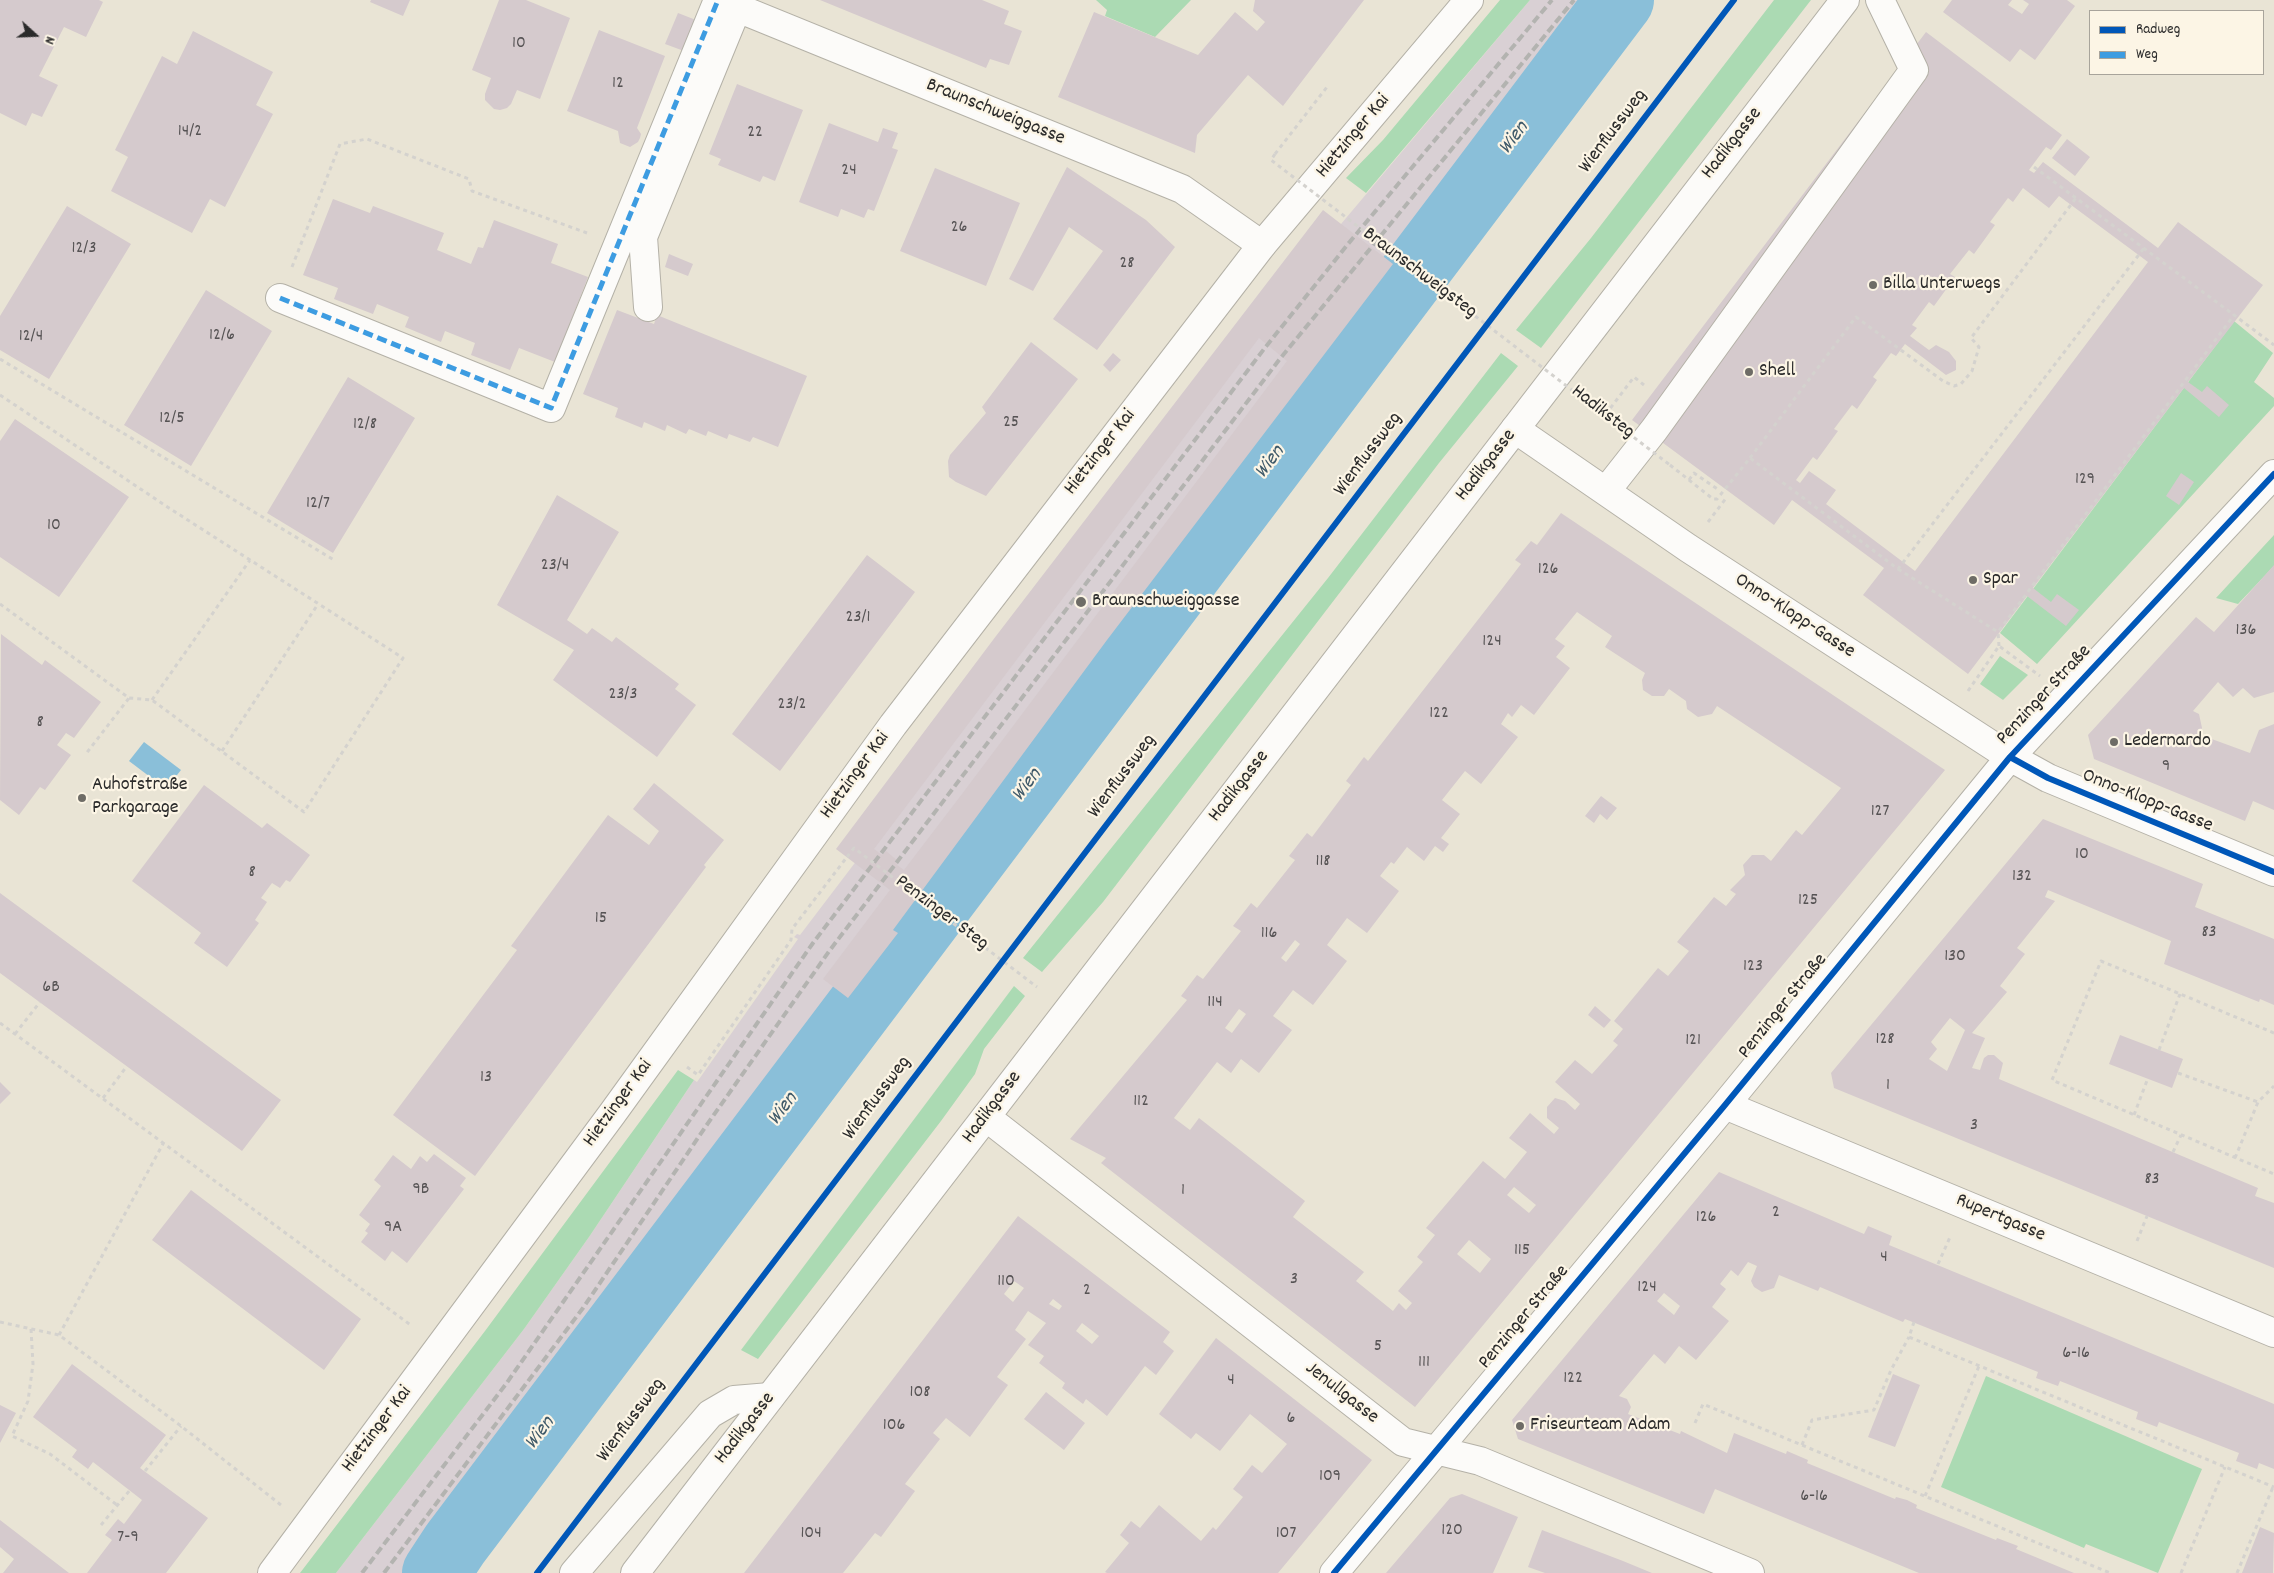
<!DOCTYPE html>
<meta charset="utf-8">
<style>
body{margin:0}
#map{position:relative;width:2274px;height:1573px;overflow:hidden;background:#e9e4d5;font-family:Dekko,sans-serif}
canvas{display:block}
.legend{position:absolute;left:2089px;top:10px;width:175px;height:65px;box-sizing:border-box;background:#fcf5e5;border:1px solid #a8a49b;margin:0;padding:6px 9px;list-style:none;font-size:15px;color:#2b2b2b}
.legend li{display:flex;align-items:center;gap:10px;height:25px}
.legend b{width:25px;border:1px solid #a8a49b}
.north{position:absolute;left:10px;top:10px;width:50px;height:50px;-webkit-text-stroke:4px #fcf5e5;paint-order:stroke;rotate:110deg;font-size:14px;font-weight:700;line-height:20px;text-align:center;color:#2b2b2b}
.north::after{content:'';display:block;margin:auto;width:18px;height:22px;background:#2b2b2b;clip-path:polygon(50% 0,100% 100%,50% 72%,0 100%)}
</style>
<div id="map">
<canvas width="2274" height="1573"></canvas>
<ul class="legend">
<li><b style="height:6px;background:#0057b8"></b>Radweg</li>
<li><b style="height:6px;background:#3d9ce1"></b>Weg</li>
</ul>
<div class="north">N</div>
</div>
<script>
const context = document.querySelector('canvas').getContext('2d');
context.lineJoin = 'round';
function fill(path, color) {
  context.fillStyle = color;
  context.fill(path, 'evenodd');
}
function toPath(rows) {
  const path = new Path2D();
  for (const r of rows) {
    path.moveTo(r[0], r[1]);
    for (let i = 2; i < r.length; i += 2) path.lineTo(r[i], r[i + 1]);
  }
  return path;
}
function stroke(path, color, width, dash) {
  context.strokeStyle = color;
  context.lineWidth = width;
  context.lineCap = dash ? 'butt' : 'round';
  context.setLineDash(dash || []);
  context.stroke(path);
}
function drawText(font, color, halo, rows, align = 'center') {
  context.font = font + ' Dekko,sans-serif';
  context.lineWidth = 4.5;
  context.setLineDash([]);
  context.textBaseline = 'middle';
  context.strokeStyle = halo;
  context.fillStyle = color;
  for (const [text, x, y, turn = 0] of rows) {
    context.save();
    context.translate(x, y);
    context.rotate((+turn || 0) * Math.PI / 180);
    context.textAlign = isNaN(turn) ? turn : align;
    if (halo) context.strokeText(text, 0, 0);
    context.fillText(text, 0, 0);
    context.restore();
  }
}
fill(toPath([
 [1530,0,1597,0,572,1353,403,1573,336,1573,524,1329,589,1237,694,1080,697,1082,798,939,794,937,797,934,800,935,1341,224]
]), '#d9d0d4');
fill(toPath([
 [1096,0,1191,0,1155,37,1105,16,1107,10],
 [1500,0,1530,0,1366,193,1346,178,1383,140],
 [1774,0,1811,0,1541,348,1516,330,1591,238],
 [2234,321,2273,353,2254,382,2274,398,2274,406,2037,664,2000,633],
 [1501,353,1518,366,1439,463,1103,902,1042,972,1023,958,1328,578],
 [2274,535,2274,566,2238,604,2216,598],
 [2000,656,2028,675,2003,700,1980,684],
 [1014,986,1025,996,984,1049,975,1074,941,1121,758,1359,741,1350],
 [678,1070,694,1080,589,1237,524,1329,336,1573,300,1573,485,1331],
 [1986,1376,2202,1469,2158,1573,2086,1544,2084,1548,1941,1487]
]), '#abdab3');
fill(toPath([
 [144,742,181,770,166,789,129,761]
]), '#8abfd9');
stroke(toPath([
 [436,1573,455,1544,1620,0]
]), '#8abfd9', 68);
fill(toPath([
 [0,0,99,0,103,2,86,37,64,27,39,76,58,85,42,117,32,113,26,126,0,113],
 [371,0,410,0,403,16,370,2],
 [499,0,526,0,570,18,540,99,517,90,511,104,507,108,500,110,494,109,485,100,485,94,491,78,472,70],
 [820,0,982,0,1009,11,1004,24,1022,31,1009,65,990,59,986,68],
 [1255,0,1364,0,1283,106,1248,75,1197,135,1195,153,1058,97,1094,12,1198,55,1235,12,1257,31,1265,22,1253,11],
 [1952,0,2012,0,2008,5,2022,14,2029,4,2023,0,2067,0,2075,6,2035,60,2020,49,2010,62,1943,12],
 [678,13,696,20,684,51,665,44],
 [599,30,665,56,637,128,641,134,640,138,638,142,630,147,620,143,618,131,567,111],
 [193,31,273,72,256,105,273,114,225,207,210,199,192,233,111,191,128,157,115,150,162,56,177,64],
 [1926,32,2062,135,2051,150,2046,147,2029,170,2034,173,2043,162,2158,248,2178,222,2263,285,2188,382,2202,392,2207,386,2229,405,2219,417,2184,388,2033,588,2051,602,2057,594,2079,610,2066,626,2027,596,1968,674,1863,595,1884,568,1792,500,1774,525,1632,420],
 [2023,188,2049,208,2059,196,2148,262,1915,571,1826,504,1836,490,1809,471,1800,483,1796,480,1813,457,1817,460,1838,431,1834,429,1852,405,1857,409,1877,380,1873,377,1891,353,1896,356,1905,344,1946,375,1956,370,1956,361,1949,352,1936,345,1929,350,1910,336,1917,328,1912,325,1929,302,1934,306,1955,277,1950,274,1969,250,1974,254,1995,225,1990,222,2008,198,2013,202],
 [737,84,803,110,775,181,763,176,760,182,718,165,721,159,709,154],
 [829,123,878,142,883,128,898,133,892,148,898,150,874,211,868,209,864,218,841,209,838,217,799,202],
 [2067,139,2090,157,2075,176,2052,158],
 [1067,167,1146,220,1175,247,1097,350,1053,319,1103,251,1069,227,1033,291,1009,279],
 [935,168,1020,203,986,286,900,251],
 [333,199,370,213,373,206,444,233,437,250,471,264,478,247,483,248,494,220,558,244,551,263,588,277,555,362,519,348,510,370,471,355,475,343,445,331,441,342,405,327,409,317,377,304,373,314,334,299,338,288,303,275],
 [67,206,131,244,49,379,0,350,0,316],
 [1323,210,1393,264,1107,640,893,930,898,933,848,998,823,979,890,890,836,849,996,636],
 [1259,338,1287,361,962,794,904,870,897,865,899,862,886,851,882,855,874,849],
 [669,254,693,264,688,276,665,267],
 [206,290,272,331,191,466,124,425],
 [617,310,654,324,657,315,807,376,778,447,753,437,750,442,729,434,727,439,708,431,706,436,689,429,686,434,667,425,665,431,644,422,642,428,615,417,618,408,583,394],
 [1031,342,1078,379,986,496,956,482,949,477,948,461,950,455,986,413,982,407],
 [1113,353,1121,360,1110,372,1103,365],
 [348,377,415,418,333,553,267,513],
 [15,419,129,497,59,597,0,557,0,441],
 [2181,473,2194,482,2179,505,2166,496],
 [557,495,619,532,567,620,587,634,592,628,612,642,616,637,679,684,675,689,696,705,657,757,553,680,574,650,497,605],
 [1561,513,1945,770,1415,1407,1101,1163,1106,1158,1070,1139,1187,1000,1181,996,1197,975,1203,979,1241,931,1233,926,1251,903,1257,908,1295,860,1289,856,1307,833,1312,837,1351,785,1346,781,1364,757,1368,761,1498,594,1521,564,1515,560,1531,541,1537,545],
 [1577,612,1612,636,1605,647,1645,673,1642,680,1643,690,1652,696,1664,696,1669,689,1686,701,1687,709,1698,717,1712,714,1717,706,1841,788,1802,835,1796,830,1771,861,1764,855,1752,855,1743,865,1745,875,1730,890,1736,894,1726,906,1714,897,1677,942,1689,951,1668,976,1658,968,1614,1021,1623,1029,1613,1041,1618,1045,1592,1074,1575,1060,1555,1082,1580,1104,1575,1110,1565,1101,1555,1098,1547,1107,1547,1118,1559,1128,1554,1134,1530,1113,1509,1138,1527,1152,1505,1179,1483,1161,1426,1228,1435,1235,1417,1257,1423,1262,1398,1291,1412,1303,1406,1310,1399,1303,1393,1311,1356,1281,1364,1272,1293,1217,1305,1201,1199,1118,1190,1130,1174,1118,1217,1062,1231,1073,1241,1059,1259,1073,1292,1030,1273,1016,1293,990,1313,1005,1347,961,1327,945,1347,918,1367,933,1399,891,1380,876,1391,862,1394,864,1407,847,1424,861,1435,846,1443,852,1449,844,1441,838,1460,814,1442,800,1465,771,1481,784,1518,737,1501,724,1508,713,1512,717,1521,705,1534,715,1570,668,1556,657,1565,646,1555,639],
 [1295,940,1300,944,1286,962,1281,958],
 [1239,1009,1246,1014,1232,1033,1225,1028],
 [1514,1187,1536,1205,1529,1213,1507,1195],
 [1469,1240,1491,1259,1480,1273,1457,1254],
 [867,555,915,592,780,771,732,734],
 [2274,565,2274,692,2254,698,2243,688,2233,697,2218,682,2193,711,2199,714,2202,728,2198,734,2250,753,2259,730,2274,724,2274,810,2253,801,2245,821,2094,759,2088,735,2196,617,2214,632],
 [1,634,42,665,45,660,101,702,74,738,66,733,57,745,71,755,45,790,40,787,19,815,0,800],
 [654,783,724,840,704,865,706,867,475,1176,393,1115,517,950,511,946,608,815,649,845,659,831,633,809],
 [204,785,262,828,267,823,310,855,290,882,286,880,280,888,272,883,261,898,267,902,255,920,259,923,227,967,194,943,201,933,132,881],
 [1601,796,1617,808,1607,820,1600,814,1594,823,1585,816],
 [2043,819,2203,884,2195,907,2274,939,2274,1005,2260,999,2259,1002,2164,964,2171,941,2048,890,2045,897,2055,901,2017,948,2025,954,2000,986,2007,992,1972,1033,1985,1038,1972,1068,1980,1070,1984,1058,1988,1055,1994,1055,2003,1063,1999,1079,2258,1188,2255,1196,2274,1203,2274,1268,1834,1088,1831,1073],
 [1950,1018,1965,1030,1947,1071,1929,1059,1937,1049,1931,1042],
 [0,893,281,1100,242,1151,0,973],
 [1595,1006,1611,1020,1604,1028,1588,1015],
 [2120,1035,2183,1059,2172,1088,2109,1064],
 [0,1082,11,1093,0,1104],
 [434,1154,466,1178,460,1186,464,1189,407,1263,392,1251,385,1261,361,1242,368,1233,365,1231,370,1224,359,1215,381,1186,374,1180,393,1155,411,1169,420,1156,427,1162],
 [1719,1172,1864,1234,1868,1226,1892,1236,1889,1245,2274,1404,2274,1469,2259,1463,2257,1469,2236,1461,2239,1453,2159,1422,2157,1427,2136,1419,2138,1412,2060,1381,2058,1386,2036,1378,2038,1372,1905,1319,1903,1322,1820,1287,1818,1291,1779,1275,1774,1288,1762,1292,1754,1287,1751,1281,1757,1266,1748,1262,1738,1276,1731,1270,1720,1284,1726,1289,1712,1307,1729,1321,1696,1360,1679,1346,1665,1364,1654,1354,1619,1396,1627,1399,1631,1407,1628,1414,1680,1434,1681,1431,1727,1453,1734,1433,1786,1454,1787,1451,1808,1460,1807,1463,1895,1499,1896,1497,1907,1500,1917,1505,1916,1508,1996,1540,1997,1538,2018,1546,2016,1549,2074,1573,1919,1573,1715,1489,1704,1514,1518,1439,1512,1420],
 [1664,1293,1680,1306,1674,1315,1657,1301],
 [191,1190,361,1319,324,1370,152,1240],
 [1018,1216,1170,1332,1163,1342,1174,1351,1156,1375,1145,1366,1107,1416,1086,1399,1083,1404,1062,1388,1065,1383,1039,1363,1044,1356,1028,1345,1046,1323,1028,1311,1015,1330,1026,1339,997,1377,1008,1385,970,1437,946,1418,933,1433,940,1439,905,1484,915,1491,881,1537,875,1533,843,1573,744,1573],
 [1014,1281,1024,1288,1013,1302,1004,1294],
 [1053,1299,1062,1306,1059,1310,1049,1304],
 [1082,1323,1099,1336,1092,1344,1076,1331],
 [1216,1338,1372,1460,1278,1573,1107,1573,1105,1572,1129,1543,1120,1535,1131,1521,1140,1528,1159,1505,1201,1541,1213,1527,1216,1530,1243,1497,1233,1489,1252,1465,1262,1473,1287,1444,1250,1414,1220,1451,1196,1433,1191,1439,1159,1414],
 [72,1364,166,1435,140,1468,208,1518,166,1573,87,1573,112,1540,105,1535,118,1519,124,1524,142,1500,93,1462,88,1469,72,1457,77,1450,33,1417],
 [1893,1374,1920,1385,1895,1447,1868,1437],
 [1046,1392,1085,1423,1064,1450,1024,1419],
 [0,1405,16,1413,0,1443],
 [1462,1494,1518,1517,1493,1573,1386,1573,1450,1498],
 [0,1520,69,1573,3,1573,14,1559,0,1547],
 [2260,1527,2274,1533,2273,1573,2242,1573],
 [1542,1530,1623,1561,1652,1573,1545,1573,1528,1567]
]), '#d5cacd');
const minor = toPath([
 [718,0,1182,189,1262,245],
 [280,298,551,408,718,0],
 [648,307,643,237,737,8],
 [1515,429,1688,548,2010,757,2048,778,2274,872],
 [1606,491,1654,430,1914,70,1880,0],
 [1725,1105,2274,1333],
 [986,1117,1403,1442,1480,1461,1750,1573],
 [574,1573,710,1414,734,1400,770,1397],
 [1334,1573,1725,1105,2010,757,2274,474]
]);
const major = toPath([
 [272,1573,612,1114,893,725,1262,245,1469,0],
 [635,1573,1845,0]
]);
stroke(minor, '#b4b1a7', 30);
stroke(major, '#b4b1a7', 30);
stroke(toPath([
 [1275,154,1327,87],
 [2034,167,2234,315],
 [292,267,340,144,367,139,469,179,472,191,587,233],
 [0,359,334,560],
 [0,395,169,508,403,658,304,812,152,700,129,698],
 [1598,402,1609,410,1634,377,1644,385],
 [1750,458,1856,317,1943,381,1954,386,1961,384,1972,371,1979,347,1971,338,2076,198],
 [1670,465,1713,499,1717,499,1750,458,1898,569,2144,248],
 [1689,480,1694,473,1719,490],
 [1708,522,1727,497],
 [1898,569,1998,632],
 [0,604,129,698,85,755],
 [1999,646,1998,632,2234,315,2274,345],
 [1968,691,1999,646,2040,676],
 [152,700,250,560],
 [222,751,318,604],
 [0,1023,412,1326],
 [2274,1033,2101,961,2052,1080,2274,1174],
 [15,1034,40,1002],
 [2159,1050,2180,994],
 [687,1067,698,1075,791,940,792,929,847,857],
 [2178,1073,2258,1102],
 [103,1098,127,1066],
 [2134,1115,2148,1078],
 [2173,1152,2181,1135],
 [2235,1158,2258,1102,2274,1086],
 [2137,1241,2147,1216],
 [1938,1264,1951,1235],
 [0,1322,59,1335,181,1426,281,1505],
 [1914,1322,1909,1337,2274,1487],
 [31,1329,33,1364,28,1401,12,1436,50,1454,117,1505],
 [59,1335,164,1142],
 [1695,1423,1703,1404,2110,1573],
 [1802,1445,1812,1420,1874,1410,1891,1370,1909,1337],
 [145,1471,181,1426],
 [1925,1496,1979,1366],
 [101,1525,130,1490],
 [2181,1573,2225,1467],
 [2237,1573,2273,1487]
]), '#d4d2ce', 3, [4, 4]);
stroke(minor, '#fcfbf9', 28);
stroke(major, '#fcfbf9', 28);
stroke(toPath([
 [362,1573,506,1384,813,943,1264,349,1348,244,1552,0],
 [384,1573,583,1308,706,1126,830,950,1279,360,1574,0]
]), '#b3b3b0', 4, [8, 4]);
stroke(toPath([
 [1275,154,1271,160,1670,465],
 [847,857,854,848,1037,987]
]), '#d4d2ce', 3, [4, 4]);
stroke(toPath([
 [280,298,551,408,718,0]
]), '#3d9ce1', 5, [10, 5]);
stroke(toPath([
 [2010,757,2048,778,2274,872],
 [537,1573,1734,0],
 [1334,1573,1725,1105,2010,757,2274,474]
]), '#0057b8', 6);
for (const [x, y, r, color] of [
 [1873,285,5,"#6e6c66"],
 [1749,372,5,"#6e6c66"],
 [1973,580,5,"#6e6c66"],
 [1081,602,6,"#6e6c66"],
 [2114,742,5,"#6e6c66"],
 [82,798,5,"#6e6c66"],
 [1520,1426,5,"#6e6c66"]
]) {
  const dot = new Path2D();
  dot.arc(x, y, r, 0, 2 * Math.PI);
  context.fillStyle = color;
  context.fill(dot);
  stroke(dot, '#fcf5e5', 2);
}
drawText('18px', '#565354', null, [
 ["10",519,45],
 ["12",618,85],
 ["14/2",190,133],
 ["22",755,134],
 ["24",849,172],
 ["26",959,229],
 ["12/3",84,250],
 ["28",1127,265],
 ["12/6",222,337],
 ["12/4",31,338],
 ["12/5",172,420],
 ["25",1011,424],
 ["12/8",365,426],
 ["129",2085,481],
 ["12/7",318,505],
 ["10",54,527],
 ["23/4",555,567],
 ["126",1548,571],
 ["23/1",858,619],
 ["136",2246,632],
 ["124",1492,643],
 ["23/3",623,696],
 ["23/2",792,706],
 ["122",1439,715],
 ["8",40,724],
 ["9",2166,768],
 ["127",1880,813],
 ["10",2082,856],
 ["118",1323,863],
 ["8",252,874],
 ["132",2022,878],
 ["125",1808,902],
 ["15",601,920],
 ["83",2209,934],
 ["116",1269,935],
 ["130",1955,958],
 ["123",1753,968],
 ["6B",51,989],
 ["114",1215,1004],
 ["128",1885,1041],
 ["121",1693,1042],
 ["13",486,1079],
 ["1",1888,1087],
 ["112",1141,1103],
 ["3",1974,1127],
 ["83",2152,1181],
 ["9B",421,1191],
 ["1",1183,1192],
 ["2",1776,1214],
 ["126",1706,1219],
 ["9A",393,1229],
 ["115",1522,1252],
 ["4",1884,1259],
 ["3",1294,1281],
 ["110",1006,1283],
 ["124",1647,1289],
 ["2",1087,1292],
 ["5",1378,1348],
 ["6-16",2076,1355],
 ["111",1424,1364],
 ["122",1573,1380],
 ["4",1231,1382],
 ["108",920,1394],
 ["6",1291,1420],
 ["106",894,1427],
 ["109",1330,1478],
 ["6-16",1814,1498],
 ["120",1452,1532],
 ["104",811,1535],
 ["107",1286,1535],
 ["7-9",128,1539]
]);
drawText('20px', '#2b2b2b', '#fcf5e5', [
 ["Braunschweiggasse",995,113,22],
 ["Wienflussweg",1614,132,-53],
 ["Hietzinger Kai",1354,137,-50],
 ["Hadikgasse",1733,144,-52],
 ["Braunschweigsteg",1419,274,37],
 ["Hadiksteg",1602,413,38],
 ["Hietzinger Kai",1101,453,-52],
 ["Wienflussweg",1369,455,-53],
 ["Hadikgasse",1487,466,-52],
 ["Onno-Klopp-Gasse",1794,617,33],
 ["Penzinger Straße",2045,696,-47],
 ["Hietzinger Kai",856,776,-54],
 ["Wienflussweg",1123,777,-53],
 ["Hadikgasse",1240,787,-52],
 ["Onno-Klopp-Gasse",2147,802,22],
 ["Penzinger Steg",941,914,37],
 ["Penzinger Straße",1784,1007,-51],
 ["Wienflussweg",878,1099,-53],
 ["Hietzinger Kai",619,1104,-54],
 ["Hadikgasse",993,1108,-53],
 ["Rupertgasse",2000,1219,23],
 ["Penzinger Straße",1525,1318,-50],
 ["Jenullgasse",1341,1394,38],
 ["Wienflussweg",632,1421,-53],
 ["Hadikgasse",746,1429,-52],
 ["Hietzinger Kai",378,1430,-53]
]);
drawText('20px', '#2b2b2b', '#fcf5e5', [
 ["Billa Unterwegs",1883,285],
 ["Shell",1759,372],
 ["Spar",1983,580],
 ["Braunschweiggasse",1092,602],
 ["Ledernardo",2124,742],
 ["Auhofstraße",92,786],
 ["Parkgarage",92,809],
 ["Friseurteam Adam",1530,1426]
], 'left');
drawText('italic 21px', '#3e5969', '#fcf5e5', [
 ["Wien",1515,139,-53],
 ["Wien",1271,463,-53],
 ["Wien",1028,786,-53],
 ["Wien",784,1110,-53],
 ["Wien",541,1434,-53]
]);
</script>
